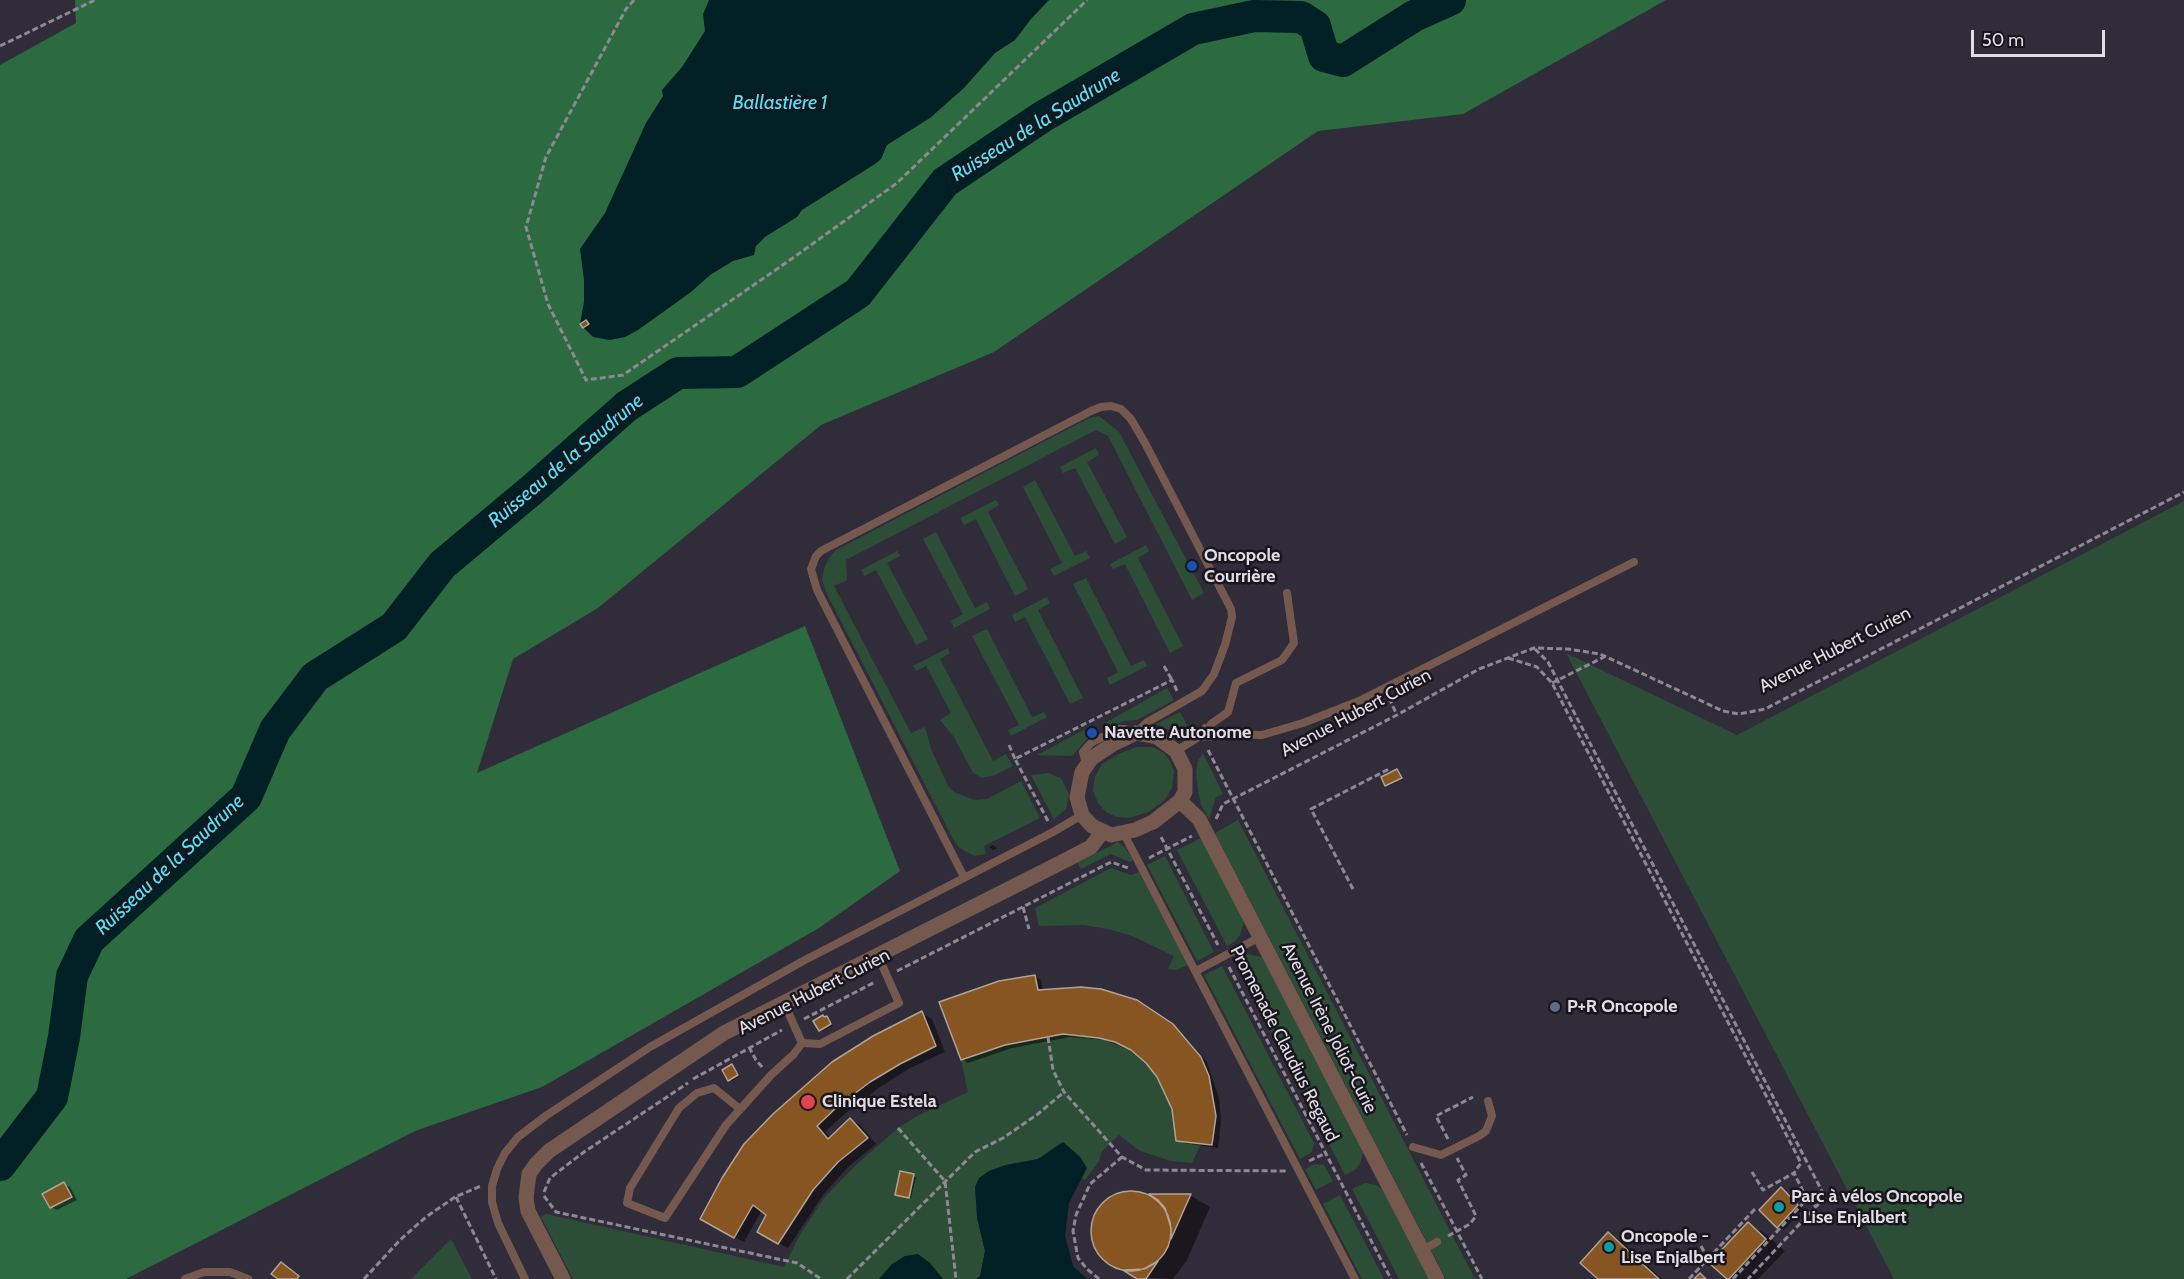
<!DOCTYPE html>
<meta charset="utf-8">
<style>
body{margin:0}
#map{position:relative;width:2184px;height:1279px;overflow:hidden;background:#312c3a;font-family:Cabin,sans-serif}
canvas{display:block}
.scale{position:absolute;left:1971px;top:30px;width:134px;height:27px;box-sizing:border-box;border:3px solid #e1dde7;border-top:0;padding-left:8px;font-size:18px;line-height:21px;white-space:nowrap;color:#e1dde7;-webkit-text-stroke:4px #18161c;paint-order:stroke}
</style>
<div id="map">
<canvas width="2184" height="1279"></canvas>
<div class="scale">50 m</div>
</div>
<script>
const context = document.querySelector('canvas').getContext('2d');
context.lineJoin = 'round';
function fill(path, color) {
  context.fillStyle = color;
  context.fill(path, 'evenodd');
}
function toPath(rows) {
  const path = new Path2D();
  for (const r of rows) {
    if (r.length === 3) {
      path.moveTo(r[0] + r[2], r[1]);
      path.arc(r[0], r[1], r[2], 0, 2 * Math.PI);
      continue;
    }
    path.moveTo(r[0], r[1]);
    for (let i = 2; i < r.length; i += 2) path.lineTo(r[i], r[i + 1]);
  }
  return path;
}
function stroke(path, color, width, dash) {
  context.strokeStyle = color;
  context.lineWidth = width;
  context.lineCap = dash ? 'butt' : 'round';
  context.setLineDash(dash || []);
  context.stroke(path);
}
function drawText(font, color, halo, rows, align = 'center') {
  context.font = font + ' Cabin,sans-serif';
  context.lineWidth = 5;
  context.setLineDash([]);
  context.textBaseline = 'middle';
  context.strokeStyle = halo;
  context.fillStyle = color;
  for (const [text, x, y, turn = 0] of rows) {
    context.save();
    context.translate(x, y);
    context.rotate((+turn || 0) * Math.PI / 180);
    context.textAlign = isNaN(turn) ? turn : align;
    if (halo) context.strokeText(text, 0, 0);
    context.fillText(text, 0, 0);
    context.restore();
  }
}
fill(toPath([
 [1099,416,1119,432,1204,593,1192,600,1108,436,1096,430,846,560,847,580,834,586,911,733,925,727,931,749,948,786,954,792,974,800,987,799,1021,781,1040,818,984,846,986,854,974,856,958,847,953,839,826,592,822,580,824,569,829,558,836,550,1089,418],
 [1096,448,1099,455,1087,462,1127,537,1115,544,1075,468,1063,473,1060,467],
 [1035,480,1075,556,1086,551,1090,558,1054,576,1050,569,1062,563,1023,487],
 [996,500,999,505,988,512,1028,589,1015,596,976,519,964,525,960,518],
 [2184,501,2184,1279,1894,1279,1566,653,1737,735],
 [936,532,975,608,987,602,990,609,954,628,951,621,963,614,923,539],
 [1146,545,1149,551,1138,558,1183,646,1170,653,1125,564,1113,569,1110,564],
 [897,551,900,556,887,563,928,639,916,645,876,570,864,576,861,570],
 [1086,578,1131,666,1144,660,1147,666,1110,685,1107,678,1118,672,1073,584],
 [1047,597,1050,603,1038,610,1083,698,1070,704,1025,617,1015,622,1012,615],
 [987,629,1032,717,1044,712,1047,717,1011,736,1008,730,1019,725,972,636],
 [948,648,950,653,940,659,993,761,1006,754,1013,766,995,775,982,778,973,773,954,737,940,720,951,713,926,666,916,671,913,666],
 [1167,688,1174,700,1137,720,1124,721,1108,728,1105,723],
 [1180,712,1189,729,1180,732,1174,732,1156,724],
 [1084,730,1088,738,1072,756,1037,755],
 [1136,747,1152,747,1164,753,1170,761,1174,771,1172,788,1164,801,1148,812,1129,818,1117,817,1106,812,1098,803,1093,790,1095,777,1102,764,1119,754],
 [1203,753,1223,794,1216,797,1209,819,1201,805,1198,790,1196,772,1198,761],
 [1048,773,1061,778,1069,794,1066,809,1054,819,1031,775],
 [1238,820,1475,1279,1446,1279,1215,833],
 [1201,838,1244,921,1240,935,1234,942,1227,946,1177,850],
 [1118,842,1125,847,1133,860,1130,862,1111,854,1081,869,1077,863],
 [1165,856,1214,952,1197,961,1147,865],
 [1111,868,1131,875,1139,872,1188,965,1176,970,1168,969,1174,956,1132,936,1108,929,1084,925,1039,926,1035,908],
 [1247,954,1262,957,1363,1152,1360,1164,1356,1169,1345,1175,1234,960],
 [1222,966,1314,1143,1312,1152,1300,1159,1204,975],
 [1063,1034,1099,1038,1131,1051,1146,1063,1157,1077,1172,1109,1176,1141,1201,1144,1192,1163,1171,1161,1140,1151,1119,1135,1102,1151,1099,1161,1085,1180,1082,1178,1087,1168,1080,1157,1063,1142,1038,1159,1006,1165,989,1171,977,1218,985,1251,980,1276,976,1279,573,1279,541,1217,546,1214,784,1267,799,1236,824,1198,856,1165,898,1128,917,1116,968,1092,961,1060,1005,1045],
 [1315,1164,1324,1165,1333,1181,1316,1190,1305,1169],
 [1365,1183,1376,1185,1382,1189,1429,1279,1399,1279,1352,1189],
 [1340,1195,1384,1279,1362,1279,1323,1204],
 [451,1239,472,1279,411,1279]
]), '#2d4e36');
fill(toPath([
 [75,0,1666,0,1463,114,1318,131,994,352,821,425,598,608,513,659,477,773,805,626,900,871,819,928,542,1087,415,1131,126,1279,0,1279,0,65,76,23]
]), '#2c6a40');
fill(toPath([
 [709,0,1049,0,1031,19,1015,40,995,53,964,88,930,118,887,145,881,159,875,164,802,210,797,217,765,237,756,246,754,255,733,261,710,275,691,292,638,330,625,337,610,340,593,337,580,324,584,302,584,280,580,249,605,213,646,123,663,96,662,90,682,67,705,31,703,14],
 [1063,1142,1080,1157,1087,1168,1069,1203,1065,1236,1073,1266,1087,1279,976,1279,980,1276,985,1251,977,1218,975,1187,979,1178,989,1171,1006,1165,1038,1159],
 [918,1254,930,1263,943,1279,879,1279,892,1264,905,1256]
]), '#012025');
fill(toPath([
 [1397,771,1403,779,1389,786,1387,785],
 [993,845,997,848,993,850,989,847],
 [1035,976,1041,980,1043,991,1136,1002,1179,1029,1207,1062,1219,1098,1221,1120,1218,1148,1183,1143,1177,1140,1174,1108,1159,1077,1147,1062,1133,1051,1122,1045,1106,1040,1070,1037,1012,1048,968,1063,962,1059],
 [922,1013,932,1019,945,1052,910,1068,880,1087,847,1112,825,1132,831,1138,851,1120,860,1125,876,1144,848,1167,823,1195,788,1248,759,1232,768,1215,762,1210,744,1242,702,1219],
 [827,1018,833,1026,822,1031,820,1030],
 [732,1065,740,1076,732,1081,729,1080],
 [913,1176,916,1177,911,1198,899,1196],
 [64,1184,70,1187,77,1200,57,1210,51,1207],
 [1781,1189,1803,1209,1784,1230,1778,1226],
 [1129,1192,1149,1196,1191,1196,1210,1207,1187,1260,1173,1279,1134,1277,1114,1266,1098,1252,1094,1243,1093,1223,1096,1213,1109,1198],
 [1748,1224,1767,1235,1785,1251,1758,1279,1729,1279],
 [1608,1234,1621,1241,1662,1279,1600,1279]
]), '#0007');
stroke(toPath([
 [0,1165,52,1097,64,1037,72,976,89,940,246,797,275,730,315,677,394,627,442,565,534,488,627,406,678,373,737,372,858,293,945,182,1042,117,1193,29,1254,16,1301,17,1315,26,1324,56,1343,61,1414,16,1450,0]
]), '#012025', 32);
const building = toPath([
 [586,320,589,324,583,328,580,324,586,320],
 [1397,769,1402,778,1385,786,1381,777,1397,769],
 [1035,975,1038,990,1081,987,1101,989,1137,1000,1173,1024,1201,1057,1209,1076,1216,1116,1212,1145,1176,1141,1172,1109,1157,1077,1146,1063,1131,1050,1115,1042,1099,1038,1063,1034,1005,1045,961,1060,939,1002,999,981,1035,975],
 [922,1011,936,1046,900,1064,870,1082,837,1107,817,1126,828,1139,850,1118,868,1138,838,1162,813,1190,778,1244,757,1232,766,1215,753,1205,734,1238,700,1219,722,1178,744,1144,773,1114,832,1062,873,1036,922,1011],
 [823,1015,824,1017,827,1016,831,1024,819,1031,813,1021,823,1015],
 [732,1064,738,1075,728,1081,722,1070,732,1064],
 [900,1171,914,1174,909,1198,895,1195,900,1171],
 [64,1182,72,1197,50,1208,42,1194,64,1182],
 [1781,1187,1798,1205,1777,1228,1759,1210,1781,1187],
 [1131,1231,40],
 [1149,1194,1191,1194,1171,1239,1171,1228,1165,1208,1158,1200,1149,1194],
 [1748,1222,1766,1239,1729,1279,1727,1279,1709,1263,1748,1222],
 [1608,1232,1659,1279,1598,1279,1580,1263,1608,1232],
 [1158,1261,1146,1279,1137,1279,1123,1270,1144,1269,1158,1261],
 [281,1262,299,1276,297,1279,278,1279,271,1274,281,1262],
 [1700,1273,1706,1279,1694,1279,1700,1273]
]);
fill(building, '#875521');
stroke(building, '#b2a396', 1.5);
stroke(toPath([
 [634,0,626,9,546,157,526,227,548,304,586,380,623,375,790,260,897,183,1087,0],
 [0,46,95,0],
 [1535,649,1548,662,1825,1197,1748,1279],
 [1508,658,1537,667,1552,683,1801,1163,1794,1173],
 [1164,666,1172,680],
 [1552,683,1604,657],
 [1389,698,1397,715],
 [1009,745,1015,759],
 [1208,750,1407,1135],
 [1216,819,1223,804,1397,715,1479,669,1534,648,1568,649,1600,654,1723,711,1739,714,1765,709,2184,492],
 [1048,821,1015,759,1172,680,1177,691],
 [1161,837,1218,945],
 [1149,858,1192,836],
 [1353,889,1311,809,1389,769],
 [1023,907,1029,929],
 [1229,967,1391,1279],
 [897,971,1111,862,1128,868],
 [804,1019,875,982],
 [1048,1037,1053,1070,1064,1092,1122,1157,1146,1170,1286,1171],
 [749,1047,756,1060,763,1068],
 [693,1079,782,1030],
 [898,1128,945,1181,956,1279],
 [1448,1139,1436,1116,1473,1097],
 [1309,1161,1324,1154],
 [1421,1163,1482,1279],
 [544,1192,550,1178,584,1152,688,1083],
 [544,1196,556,1212,797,1263,821,1279],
 [456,1197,496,1279],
 [1807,1199,1817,1207],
 [1448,1236,1470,1224,1476,1216,1458,1180,1466,1175,1457,1158],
 [1701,1246,1708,1259],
 [364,1279,400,1240,426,1217,455,1197,481,1186],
 [847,1279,975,1152,1003,1138,1038,1114,1064,1092],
 [1099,1279,1087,1269,1078,1258,1073,1231,1076,1215,1090,1184,1122,1157],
 [1689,1279,1755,1209],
 [1733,1279,1807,1199,1794,1173,1763,1190,1752,1172]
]), '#8d8894', 3, [6, 3]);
stroke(toPath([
 [1211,724,1228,712,1236,683,1282,660,1294,643,1287,593],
 [1216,734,1262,735,1303,723,1359,701,1634,562],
 [1200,736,1210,737],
 [1176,751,1200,736,1205,728],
 [1086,764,1083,752,1091,743,1118,729,1125,729,1130,735],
 [1123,832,1355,1279],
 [964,877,817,590,811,569,816,556,821,551,1091,411,1101,407,1111,406,1121,409,1131,419,1145,443,1231,609,1232,617,1225,645,1214,674,1202,691,1146,723,1136,733],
 [1196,971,1260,937],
 [802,1043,820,1044,899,1003,878,956],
 [740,1109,714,1088,697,1093,679,1108,630,1188,627,1203,665,1218,726,1125,771,1075,794,1054,802,1043,784,1003],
 [1413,1147,1441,1155,1479,1136,1486,1131,1492,1116,1488,1101],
 [1422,1250,1437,1242],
 [185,1279,204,1272,230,1272,248,1279],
 [525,1279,498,1223,492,1202,492,1186,497,1169,505,1153,518,1137,547,1115,650,1047,803,961,1053,832,1082,815]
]), '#76594e', 8);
stroke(toPath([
 [1136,733,1157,737,1176,751,1185,769,1185,792,1180,801,1153,822,1135,830,1111,835,1092,826,1082,815,1077,797,1082,772,1092,758,1113,744,1136,733],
 [1180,801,1199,819,1437,1279],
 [563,1279,528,1211,526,1198,529,1174,536,1164,549,1151,724,1033,1068,859,1091,847,1103,831]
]), '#76594e', 15);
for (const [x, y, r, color] of [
 [1192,566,6,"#1a4fb4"],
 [1092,733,6,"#1a4fb4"],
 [1555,1007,6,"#5c6f8a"],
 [808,1102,8,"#e0444e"],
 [1779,1207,6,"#0f9aa8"],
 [1609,1247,6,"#0f9aa8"]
]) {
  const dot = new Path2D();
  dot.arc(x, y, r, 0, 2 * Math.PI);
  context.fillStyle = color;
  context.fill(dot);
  stroke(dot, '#18161c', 2);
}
drawText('bold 18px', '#e1dde7', '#18161c', [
 ["Oncopole",1204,556],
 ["Courrière",1204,577],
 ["Navette Autonome",1104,733],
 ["P+R Oncopole",1567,1007],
 ["Clinique Estela",822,1102],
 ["Parc à vélos Oncopole",1791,1197],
 ["- Lise Enjalbert",1791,1218],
 ["Oncopole -",1621,1237],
 ["Lise Enjalbert",1621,1258]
], 'left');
drawText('18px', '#e1dde7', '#18161c', [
 ["Avenue Hubert Curien",1835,650,-27],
 ["Avenue Hubert Curien",1356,713,-28],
 ["Avenue Hubert Curien",814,992,-27],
 ["Avenue Irène Joliot-Curie",1329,1028,63],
 ["Promenade Claudius Regaud",1284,1044,63]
]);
drawText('italic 20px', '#53e2f7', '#18161c', [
 ["Ballastière 1",780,103],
 ["Ruisseau de la Saudrune",1036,125,-32],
 ["Ruisseau de la Saudrune",566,461,-40],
 ["Ruisseau de la Saudrune",170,865,-43]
]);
</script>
